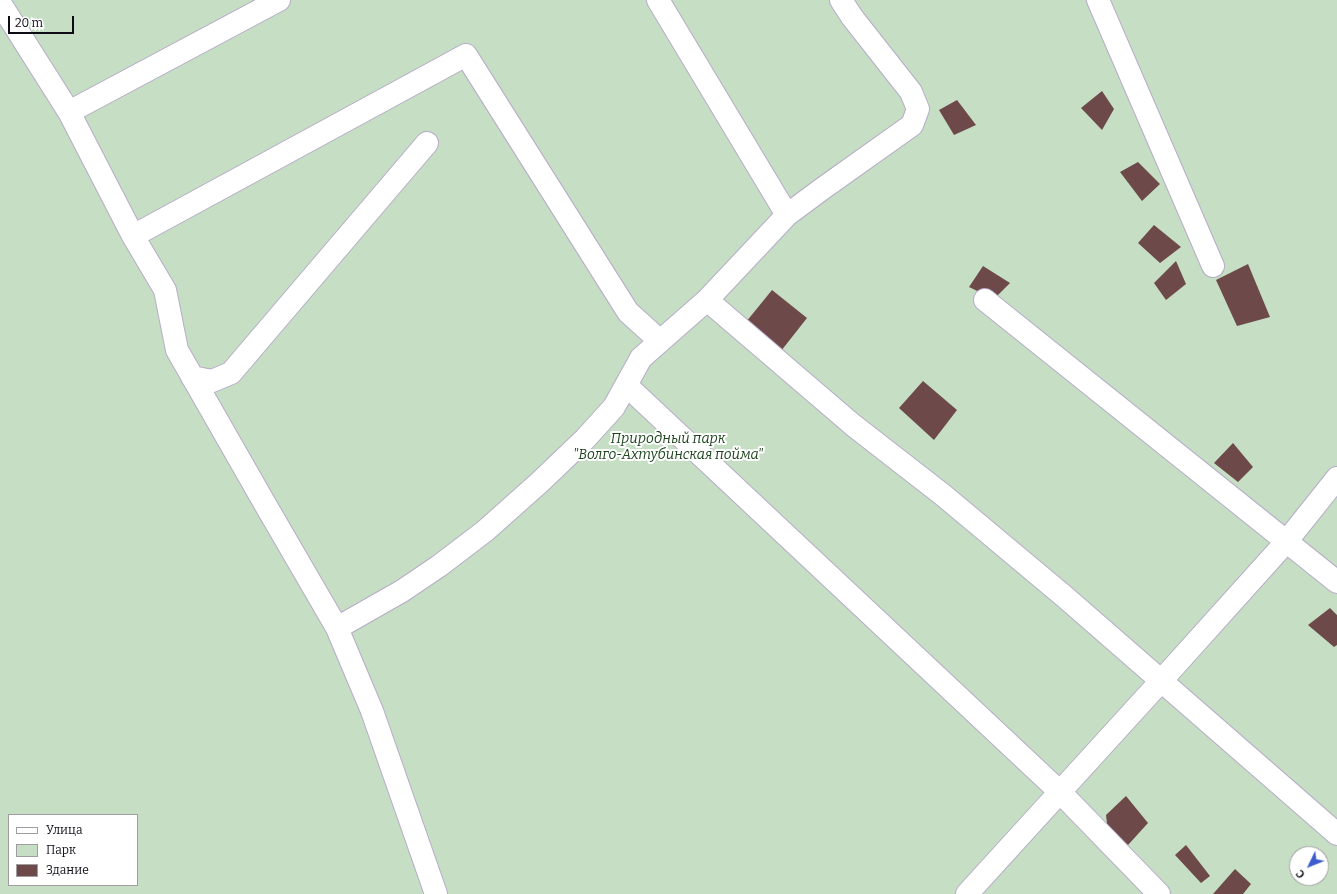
<!DOCTYPE html>
<meta charset="utf-8">
<style>
body{margin:0}
#map{position:relative;width:1337px;height:894px;overflow:hidden;background:#fbfbfb;font-family:Bitter,serif}
canvas{display:block}
.legend{position:absolute;left:8px;top:814px;width:130px;height:72px;box-sizing:border-box;background:#fff;border:1px solid #9f9da1;margin:0;padding:5px 7px;list-style:none;font-size:12px;color:#0f0b15}
.legend li{display:flex;align-items:center;gap:8px;height:20px}
.legend b{width:20px;border:1px solid #9f9da1}
.north{position:absolute;left:1289px;top:846px;width:40px;height:40px;box-sizing:border-box;background:#fff;border:1px solid #9f9da1;border-radius:50%;rotate:227deg;font-size:11px;font-weight:700;line-height:16px;text-align:center;color:#0f0b15}
.north::after{content:'';display:block;margin:auto;width:14px;height:18px;background:#3d5dcf;clip-path:polygon(50% 0,100% 100%,50% 72%,0 100%)}
.scale{position:absolute;left:8px;top:16px;width:66px;height:18px;box-sizing:border-box;border:2px solid #0f0b15;border-top:0;padding-left:5px;font-size:12px;line-height:14px;white-space:nowrap;color:#0f0b15;-webkit-text-stroke:3px #fff;paint-order:stroke}
</style>
<div id="map">
<canvas width="1337" height="894"></canvas>
<ul class="legend">
<li><b style="height:5px;background:#fff"></b>Улица</li>
<li><b style="height:11px;background:#c6dec4"></b>Парк</li>
<li><b style="height:11px;background:#6d4949"></b>Здание</li>
</ul>
<div class="north">С</div>
<div class="scale">20 m</div>
</div>
<script>
const context = document.querySelector('canvas').getContext('2d');
context.lineJoin = 'round';
function fill(path, color) {
  context.fillStyle = color;
  context.fill(path, 'evenodd');
}
function toPath(rows) {
  const path = new Path2D();
  for (const r of rows) {
    path.moveTo(r[0], r[1]);
    for (let i = 2; i < r.length; i += 2) path.lineTo(r[i], r[i + 1]);
  }
  return path;
}
function stroke(path, color, width, dash) {
  context.strokeStyle = color;
  context.lineWidth = width;
  context.lineCap = dash ? 'butt' : 'round';
  context.setLineDash(dash || []);
  context.stroke(path);
}
function drawText(font, color, halo, rows, align = 'center') {
  context.font = font + ' Bitter,serif';
  context.lineWidth = 4;
  context.setLineDash([]);
  context.textBaseline = 'middle';
  context.strokeStyle = halo;
  context.fillStyle = color;
  for (const [text, x, y, turn = 0] of rows) {
    context.save();
    context.translate(x, y);
    context.rotate((+turn || 0) * Math.PI / 180);
    context.textAlign = isNaN(turn) ? turn : align;
    if (halo) context.strokeText(text, 0, 0);
    context.fillText(text, 0, 0);
    context.restore();
  }
}
fill(toPath([
 [0,0,1337,0,1337,894,0,894],
 [9,815,137,815,137,885,9,885],
 [1297,854,1321,854,1321,878,1297,878]
]), '#c6dec4');
fill(toPath([
 [1102,91,1114,109,1102,130,1081,108],
 [957,100,976,125,954,135,939,110],
 [1138,162,1160,184,1142,201,1120,172],
 [1154,225,1181,247,1160,263,1138,243],
 [1176,261,1186,284,1166,300,1154,283],
 [1248,264,1270,317,1237,326,1216,280],
 [983,266,1010,283,994,299,969,287],
 [772,290,807,318,781,351,746,322],
 [923,381,957,410,934,440,899,408],
 [1233,443,1253,467,1238,482,1214,463],
 [1330,608,1337,615,1337,645,1334,647,1308,625],
 [1126,796,1148,823,1128,845,1108,832,1106,815],
 [1186,845,1210,876,1201,883,1175,855],
 [1235,869,1251,884,1243,894,1213,894]
]), '#6d4949');
const minor = toPath([
 [658,0,787,215],
 [1098,0,1213,266],
 [0,3,69,112,133,236,165,290,177,350,265,504,337,628,372,711,436,894],
 [69,112,279,0],
 [133,236,466,55,628,312,660,341],
 [707,300,853,425,943,495,1065,597,1337,834],
 [985,300,1337,582],
 [192,377,212,381,231,373,427,143],
 [626,385,1060,792,1159,894],
 [337,628,402,591,439,566,485,531,540,482,585,439,614,407,641,358,707,300,787,215,822,189,912,125,918,109,911,92,852,17,841,0],
 [967,894,1161,681,1286,542,1337,478]
]);
stroke(minor, '#b6acc8', 24);
stroke(minor, '#fff', 22);
drawText('italic 14px', '#1f461f', '#fff', [
 ["Природный парк",668,439],
 ["\"Волго-Ахтубинская пойма\"",668,455]
]);
</script>
